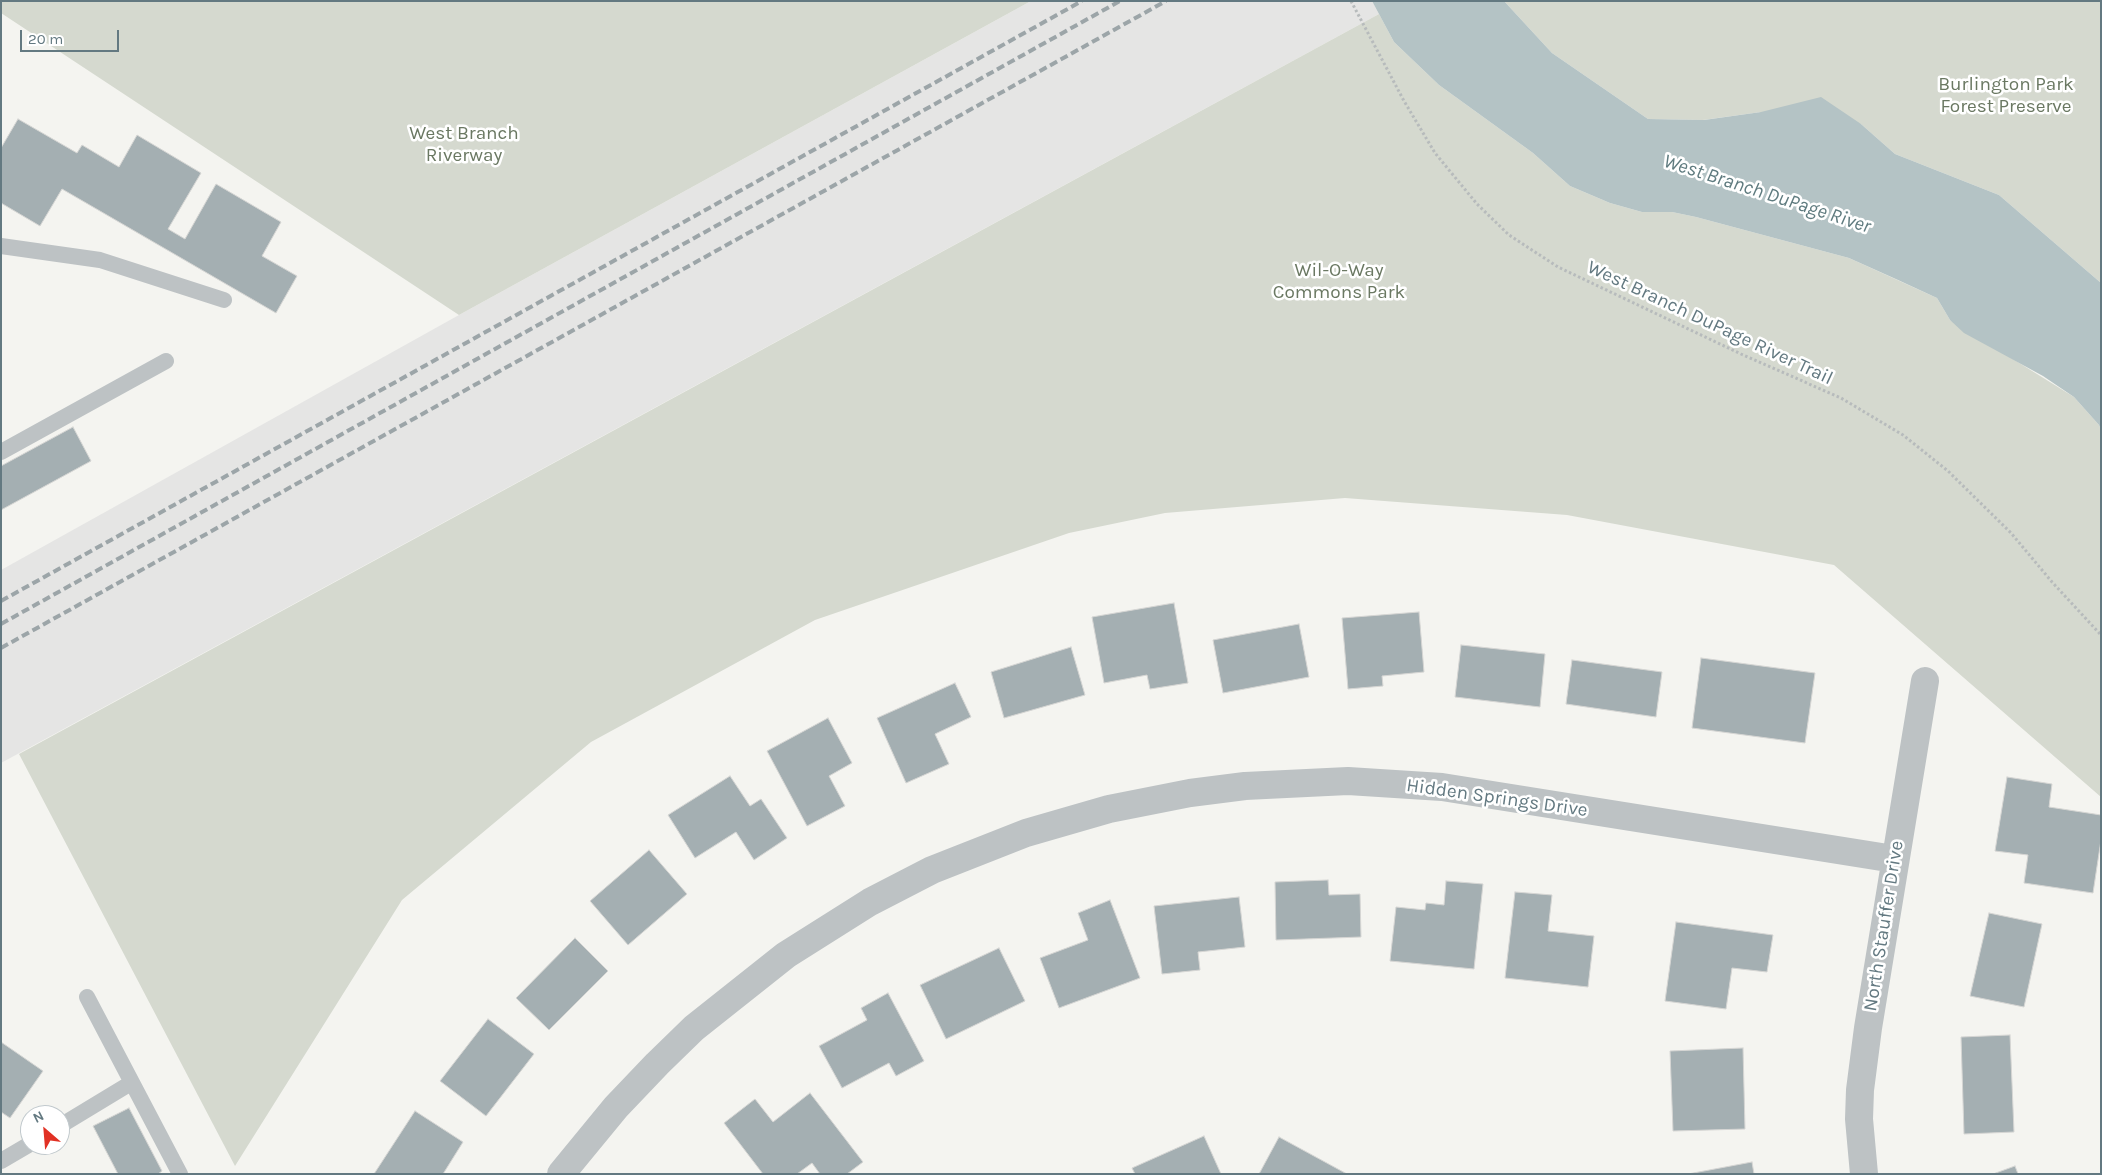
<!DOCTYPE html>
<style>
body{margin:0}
#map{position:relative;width:2102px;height:1175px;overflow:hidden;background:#f4f4f0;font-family:Karla,sans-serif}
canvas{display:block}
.frame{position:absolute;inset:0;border:2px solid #637981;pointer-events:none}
.north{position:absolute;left:20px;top:1105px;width:50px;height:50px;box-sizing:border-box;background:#fff;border:1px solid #c1c9cd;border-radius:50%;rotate:333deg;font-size:14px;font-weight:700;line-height:20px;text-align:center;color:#637981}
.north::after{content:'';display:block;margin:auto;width:18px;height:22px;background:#e13124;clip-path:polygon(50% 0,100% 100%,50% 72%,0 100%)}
.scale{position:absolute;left:20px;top:30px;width:99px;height:22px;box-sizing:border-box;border:2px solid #637981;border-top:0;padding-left:6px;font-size:15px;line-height:18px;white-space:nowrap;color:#637981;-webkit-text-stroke:4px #fff;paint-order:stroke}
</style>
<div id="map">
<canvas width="2102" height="1175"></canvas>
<div class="frame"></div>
<div class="north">N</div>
<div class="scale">20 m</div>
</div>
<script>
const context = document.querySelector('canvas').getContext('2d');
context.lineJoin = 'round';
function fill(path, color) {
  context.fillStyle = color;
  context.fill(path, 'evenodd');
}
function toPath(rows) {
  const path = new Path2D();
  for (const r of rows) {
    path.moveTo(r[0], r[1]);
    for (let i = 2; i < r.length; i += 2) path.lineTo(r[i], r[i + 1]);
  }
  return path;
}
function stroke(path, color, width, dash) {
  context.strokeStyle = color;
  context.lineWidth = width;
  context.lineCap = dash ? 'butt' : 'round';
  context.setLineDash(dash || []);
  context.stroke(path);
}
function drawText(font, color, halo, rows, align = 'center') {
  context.font = font + ' Karla,sans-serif';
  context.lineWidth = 5;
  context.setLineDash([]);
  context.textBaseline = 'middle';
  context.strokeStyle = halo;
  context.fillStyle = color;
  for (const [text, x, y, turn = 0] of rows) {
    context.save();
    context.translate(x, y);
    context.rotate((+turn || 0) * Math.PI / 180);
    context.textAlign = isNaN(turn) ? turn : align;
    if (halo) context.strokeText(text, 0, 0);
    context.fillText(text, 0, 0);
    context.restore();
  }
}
fill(toPath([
 [1031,1,1372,1,1379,14,1,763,1,570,459,315]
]), '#e5e5e4');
fill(toPath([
 [1,1,1031,1,459,315,1,13],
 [1504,1,2101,1,2101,283,1999,195,1895,154,1861,124,1761,112,1703,120,1648,119,1552,53],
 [1379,14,1394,42,1439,85,1533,153,1570,186,1610,203,1642,212,1672,212,1696,217,1849,258,1937,298,1950,320,2074,397,2099,425,2101,430,2101,797,1834,565,1567,515,1345,498,1165,513,1069,533,815,620,591,742,402,900,235,1166,19,754]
]), '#d5d9cf');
fill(toPath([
 [1372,1,1504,1,1552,53,1648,119,1704,120,1761,112,1821,97,1861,124,1895,154,1999,195,2101,283,2101,430,2099,425,2074,397,2043,376,1964,333,1950,320,1937,298,1898,280,1849,258,1696,217,1672,212,1642,212,1610,203,1570,186,1533,153,1439,85,1394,42]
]), '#b4c3c5');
const building = toPath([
 [18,119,77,153,82,145,119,167,137,135,201,173,168,229,185,239,216,184,281,222,262,256,297,276,276,313,62,189,40,226,1,203,1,148,18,119],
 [73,427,91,461,1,510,1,466,73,427],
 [1174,603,1188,683,1150,689,1147,675,1104,683,1092,617,1174,603],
 [1419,612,1424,672,1382,676,1383,686,1348,689,1342,618,1419,612],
 [1299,624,1309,677,1223,693,1213,640,1299,624],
 [1461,645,1545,654,1540,707,1455,697,1461,645],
 [1071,647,1085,695,1004,718,991,672,1071,647],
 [1701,658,1815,673,1805,743,1692,728,1701,658],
 [1572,660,1662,672,1656,717,1566,704,1572,660],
 [955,683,971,717,935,734,949,764,906,783,877,718,955,683],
 [828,718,852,763,829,776,845,806,807,826,767,751,828,718],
 [730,776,750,806,761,799,787,838,754,860,736,832,695,858,668,815,730,776],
 [2007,777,2052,784,2049,807,2101,815,2101,840,2093,893,2024,883,2028,855,1995,851,2007,777],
 [649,850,687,894,628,945,590,901,649,850],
 [1328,880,1329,895,1360,894,1361,937,1276,940,1275,882,1328,880],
 [1446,881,1483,884,1474,969,1390,961,1396,907,1425,910,1426,903,1444,905,1446,881],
 [1515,892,1552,895,1548,931,1594,936,1588,987,1505,978,1515,892],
 [1239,897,1245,947,1198,952,1200,970,1162,974,1154,906,1239,897],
 [1110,900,1140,978,1059,1008,1040,958,1088,940,1078,913,1110,900],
 [1989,913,2042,924,2024,1007,1970,996,1989,913],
 [1676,922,1773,935,1767,972,1732,968,1726,1009,1665,1001,1676,922],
 [575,938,608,971,549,1030,516,998,575,938],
 [999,948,1025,1001,946,1039,920,985,999,948],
 [888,993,924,1061,896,1076,889,1063,842,1088,819,1046,867,1020,861,1008,888,993],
 [488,1019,534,1054,486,1116,440,1081,488,1019],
 [2010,1035,2014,1132,1964,1134,1961,1037,2010,1035],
 [1,1042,43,1071,10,1118,1,1112,1,1042],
 [1743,1048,1745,1129,1673,1131,1670,1051,1743,1048],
 [810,1093,863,1162,847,1174,820,1174,812,1163,797,1174,763,1174,724,1123,755,1099,773,1122,810,1093],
 [129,1108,162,1171,158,1174,118,1174,93,1126,129,1108],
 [415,1111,463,1142,443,1174,374,1174,415,1111],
 [1204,1136,1221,1174,1135,1174,1132,1168,1204,1136],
 [1279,1137,1347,1174,1259,1174,1279,1137],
 [1752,1162,1754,1174,1688,1174,1752,1162],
 [2015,1166,2018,1174,1993,1174,2015,1166]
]);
fill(building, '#a4afb2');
stroke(building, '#d5d5d3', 1);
stroke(toPath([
 [1351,1,1404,101,1435,153,1477,204,1509,235,1558,267,1741,354,1841,398,1903,435,1948,471,2011,533,2052,582,2101,635]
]), '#b7bbbc', 3, [2.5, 2.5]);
stroke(toPath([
 [1,246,100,260,224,300],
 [1,452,166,361],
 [87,997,180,1174],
 [60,1126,131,1083],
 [1,1161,30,1144]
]), '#bdc2c4', 16);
stroke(toPath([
 [561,1174,616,1107,657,1064,694,1028,786,955,870,902,932,870,1026,833,1109,809,1190,793,1245,786,1348,781,1442,787,1894,859],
 [1864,1174,1859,1119,1860,1090,1868,1028,1925,681]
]), '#bdc2c4', 28);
stroke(toPath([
 [1,601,1082,1],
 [1,624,1120,1],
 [1,648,1166,1]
]), '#9ca5a8', 4, [8, 4]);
drawText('19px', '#6a7862', '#fff', [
 ["Burlington Park",2006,85],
 ["Forest Preserve",2006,107],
 ["West Branch",464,134],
 ["Riverway",464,156],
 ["Wil-O-Way",1339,271],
 ["Commons Park",1339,293]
]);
drawText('19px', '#637981', '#fff', [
 ["West Branch DuPage River Trail",1710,323,25],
 ["Hidden Springs Drive",1497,798,8],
 ["North Stauffer Drive",1884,926,-81]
]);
drawText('italic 20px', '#5f7b7f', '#fff', [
 ["West Branch DuPage River",1767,194,18]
]);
</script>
